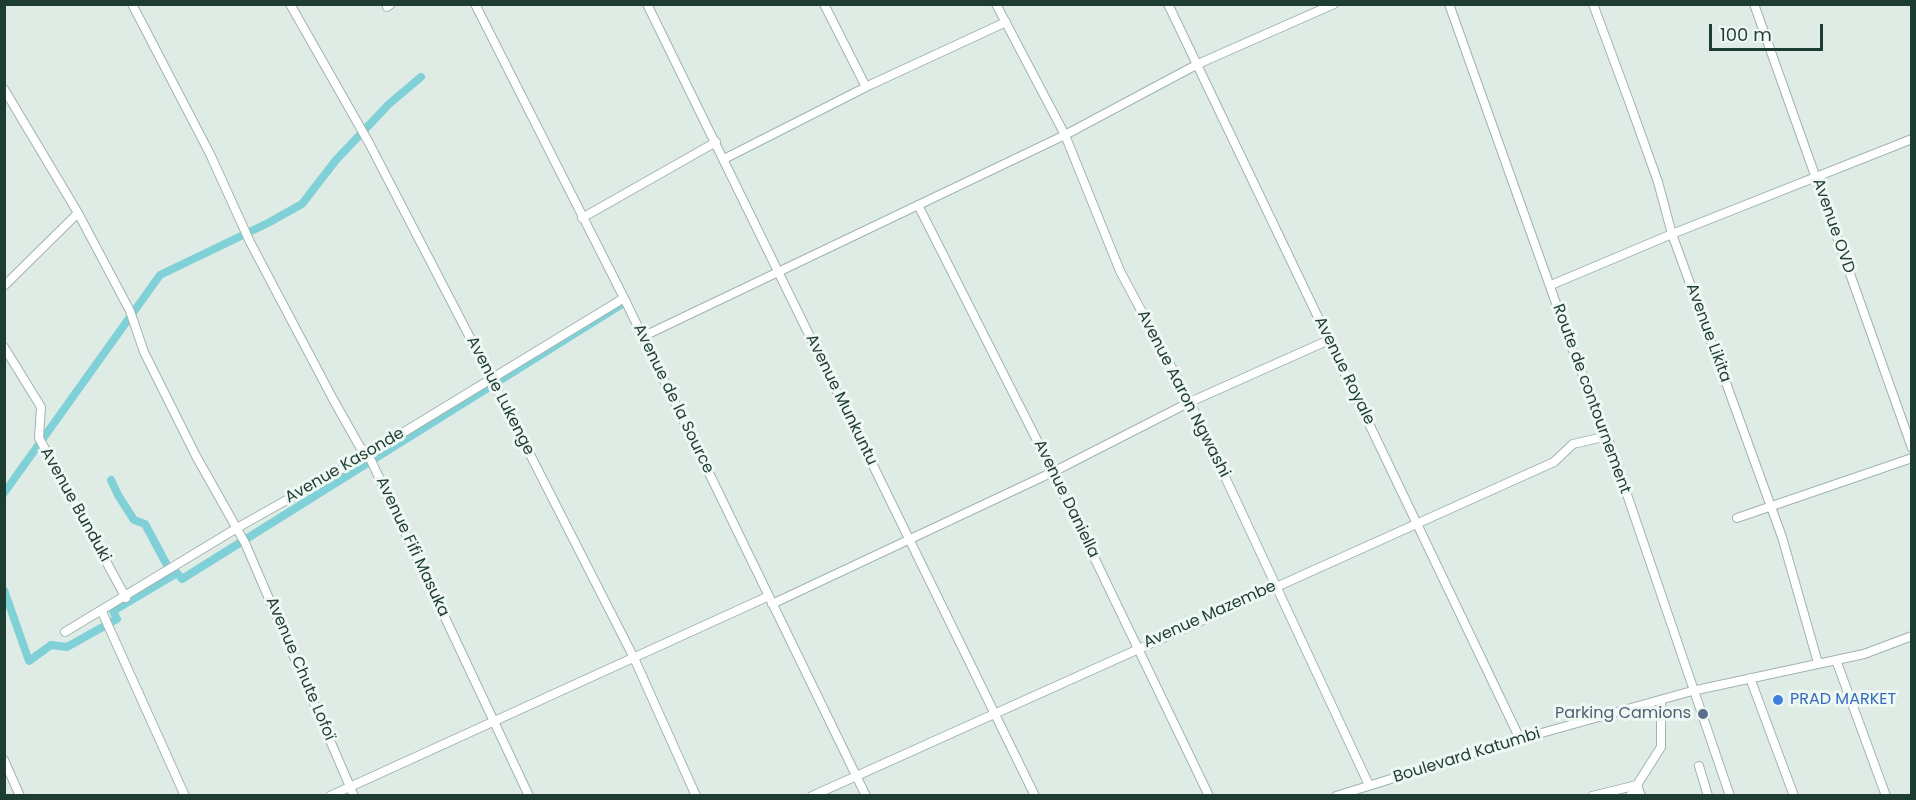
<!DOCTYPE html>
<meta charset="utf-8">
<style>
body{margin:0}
#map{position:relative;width:1916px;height:800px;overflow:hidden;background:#deece5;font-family:Poppins,sans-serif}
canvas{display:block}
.frame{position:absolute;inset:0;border:6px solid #1e3d32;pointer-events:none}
.scale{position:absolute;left:1709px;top:24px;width:114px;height:27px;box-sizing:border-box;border:3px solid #1e3d32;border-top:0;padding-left:8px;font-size:18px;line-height:21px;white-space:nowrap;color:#1e3d32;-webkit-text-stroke:4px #eff8f3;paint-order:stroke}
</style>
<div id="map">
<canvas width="1916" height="800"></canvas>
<div class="frame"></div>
<div class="scale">100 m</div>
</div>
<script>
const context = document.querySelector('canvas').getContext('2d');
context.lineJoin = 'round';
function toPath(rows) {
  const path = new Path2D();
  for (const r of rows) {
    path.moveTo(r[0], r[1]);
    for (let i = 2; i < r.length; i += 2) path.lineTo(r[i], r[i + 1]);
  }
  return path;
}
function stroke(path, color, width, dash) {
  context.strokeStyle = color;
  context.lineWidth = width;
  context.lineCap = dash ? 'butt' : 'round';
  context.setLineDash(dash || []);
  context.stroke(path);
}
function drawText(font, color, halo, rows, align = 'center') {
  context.font = font + ' Poppins,sans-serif';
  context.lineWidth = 6;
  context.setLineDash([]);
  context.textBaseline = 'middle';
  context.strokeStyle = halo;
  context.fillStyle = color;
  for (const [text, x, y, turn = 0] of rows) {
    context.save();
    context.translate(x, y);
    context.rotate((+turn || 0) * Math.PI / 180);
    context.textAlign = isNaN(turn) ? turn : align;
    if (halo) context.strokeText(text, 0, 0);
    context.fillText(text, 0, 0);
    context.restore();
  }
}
stroke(toPath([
 [111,480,118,495,134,520,145,524,168,567,174,571],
 [4,493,160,275,268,223,302,204,336,160,389,104,421,77],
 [4,590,29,661,51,645,67,647,117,619,113,611,177,573,182,579,622,304]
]), '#80d0d7', 8);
const minor = toPath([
 [132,4,210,154,250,242,334,401,360,447,368,454,529,796],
 [290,4,369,143,491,378,634,658,696,796],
 [475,4,624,298,866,796],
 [647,4,1035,796],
 [824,4,866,87],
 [996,4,1065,135,1120,271,1190,402,1369,785],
 [1168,4,1520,739],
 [1449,4,1572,348,1606,433,1730,796],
 [1593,4,1629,101,1658,182,1672,234,1782,537,1818,663],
 [1754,4,1912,448],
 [387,7,391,4],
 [4,89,78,213,130,311,144,352,196,456,245,543,354,796],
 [724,159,870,85,1006,22],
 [918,205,1053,472,1209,796],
 [582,218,716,142],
 [1551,285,1672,234,1912,139],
 [4,286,78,213],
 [642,337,1065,135,1198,64,1334,4],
 [4,347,41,407,39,438,126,598],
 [1737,518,1912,458],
 [772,604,1053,472,1190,402,1329,340],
 [102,612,185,796],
 [65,632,237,528,368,454,624,298],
 [1836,660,1886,796],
 [1750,678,1794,796],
 [4,760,20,796],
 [1699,766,1708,796],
 [330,796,769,596],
 [812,796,1554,462,1573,444,1599,438,1606,433],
 [1336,796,1520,739,1692,691,1864,654,1912,636],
 [1592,796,1637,785,1641,796],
 [1630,796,1661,747,1661,700]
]);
stroke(minor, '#a1b4ac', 10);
stroke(minor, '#fff', 8);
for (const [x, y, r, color] of [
 [1778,700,6,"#3f7fe0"],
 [1703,714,6,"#5c6f8a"]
]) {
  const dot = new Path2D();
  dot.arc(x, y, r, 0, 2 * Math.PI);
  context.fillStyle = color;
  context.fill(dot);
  stroke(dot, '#eff8f3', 2);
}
drawText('16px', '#1e3d32', '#eff8f3', [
 ["Avenue OVD",1833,226,71],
 ["Avenue Likita",1708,333,70],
 ["Avenue Royale",1344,371,64],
 ["Avenue Aaron Ngwashi",1183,394,63],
 ["Avenue Lukenge",500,396,63],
 ["Avenue de la Source",673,399,64],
 ["Route de contournement",1591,399,70],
 ["Avenue Munkuntu",841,400,64],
 ["Avenue Kasonde",345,466,-30],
 ["Avenue Daniella",1066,499,64],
 ["Avenue Bunduki",75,505,61],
 ["Avenue Fifi Masuka",412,547,65],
 ["Avenue Mazembe",1210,615,-24],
 ["Avenue Chute Lofoï",300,669,67],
 ["Boulevard Katumbi",1467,756,-17]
]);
drawText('16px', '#366cbe', '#eff8f3', [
 ["PRAD MARKET",1790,700]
], 'left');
drawText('16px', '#4e5e75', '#eff8f3', [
 ["Parking Camions",1691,714]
], 'right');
</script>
